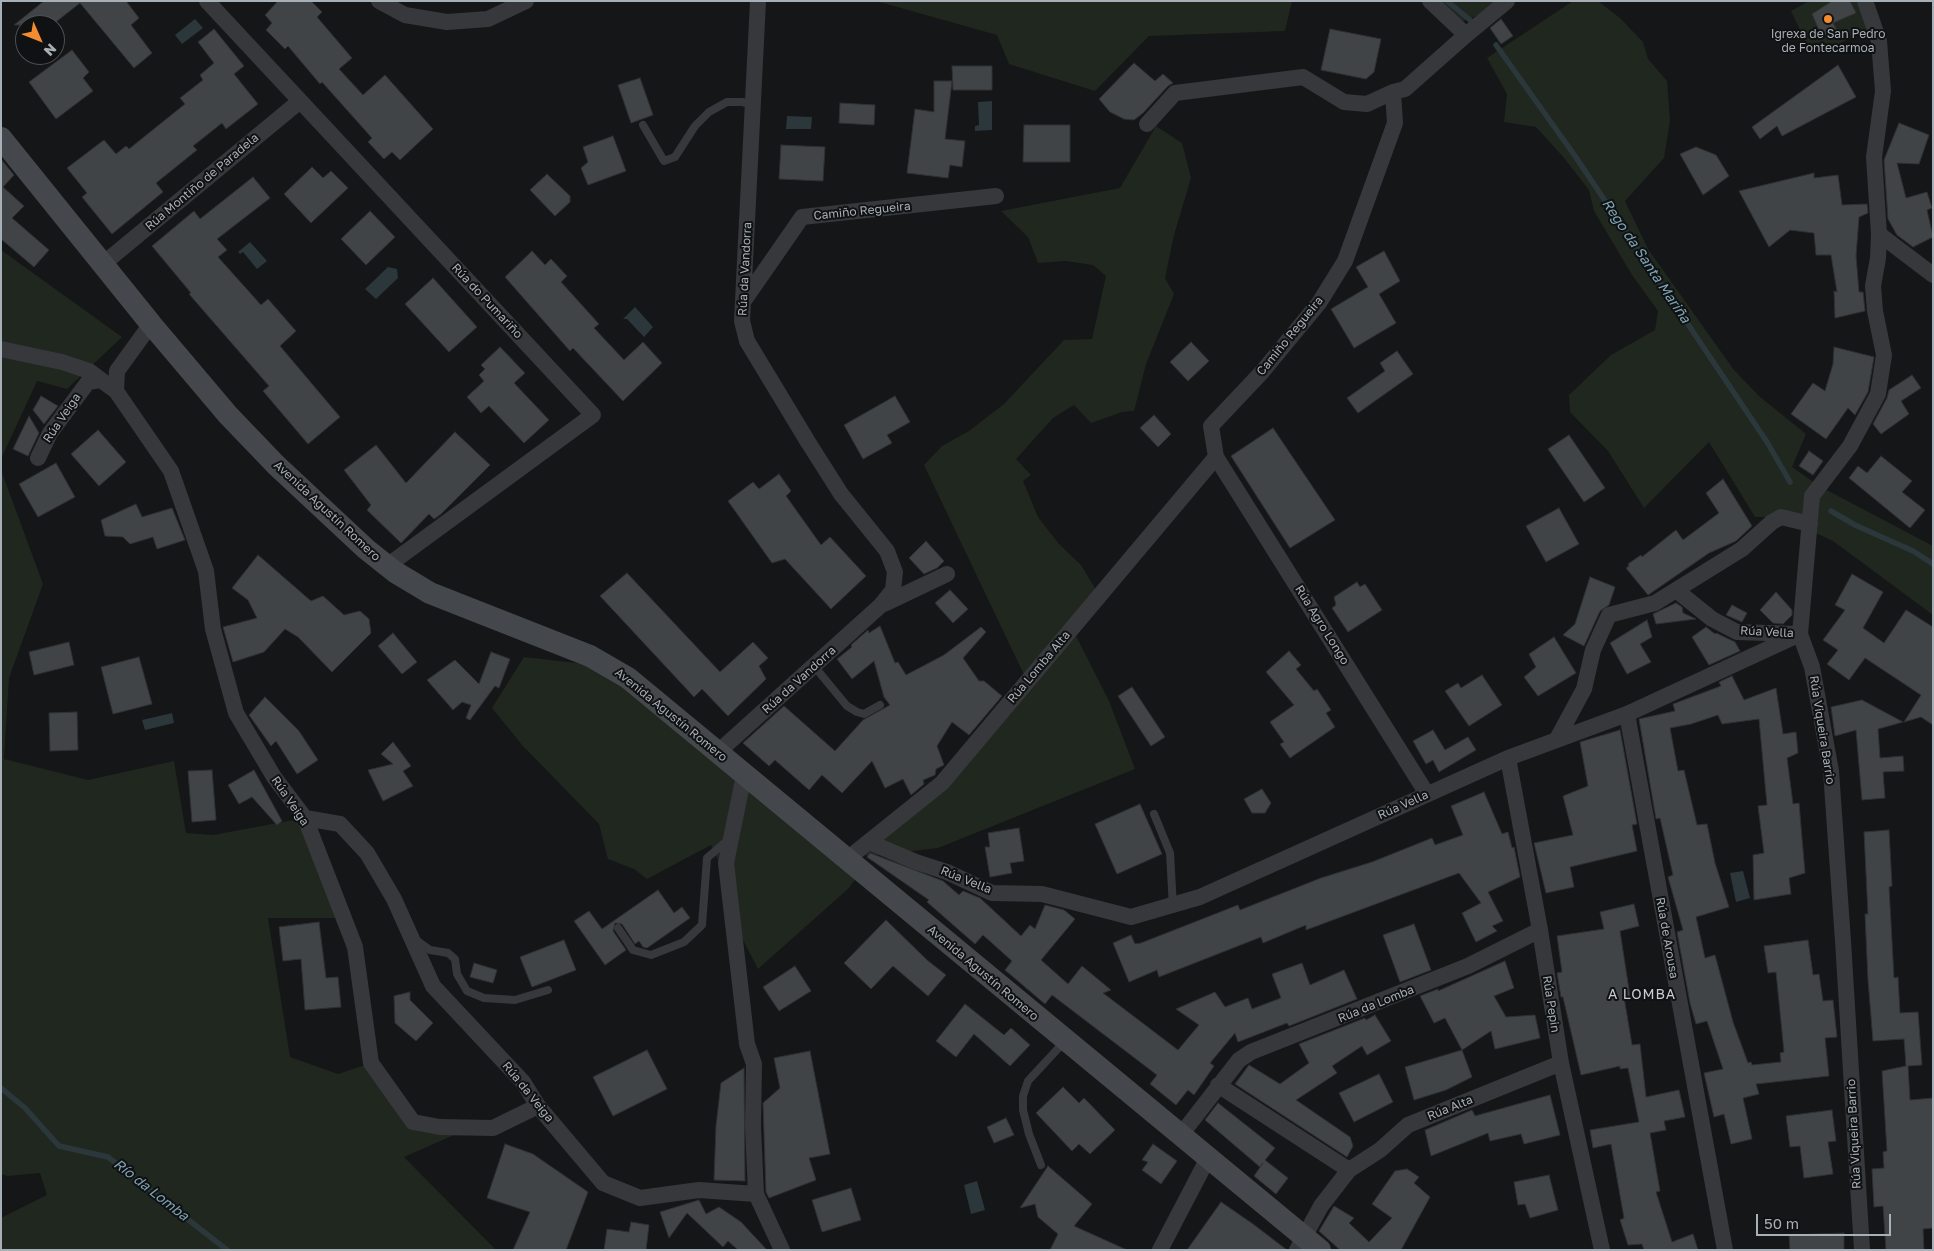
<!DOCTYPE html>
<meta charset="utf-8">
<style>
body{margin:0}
#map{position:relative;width:1934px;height:1251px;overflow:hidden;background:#151617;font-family:"Golos Text",sans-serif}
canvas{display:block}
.frame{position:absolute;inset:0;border:2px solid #a7afb7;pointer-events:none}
.north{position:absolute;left:15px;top:15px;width:50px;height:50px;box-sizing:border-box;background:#101112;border:1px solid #4c5054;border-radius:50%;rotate:134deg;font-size:14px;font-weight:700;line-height:20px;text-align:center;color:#a7afb7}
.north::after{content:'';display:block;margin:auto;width:18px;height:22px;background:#f38c31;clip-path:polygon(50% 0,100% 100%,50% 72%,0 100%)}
.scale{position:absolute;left:1756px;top:1214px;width:135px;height:22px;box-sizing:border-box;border:2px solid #a7afb7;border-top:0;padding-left:6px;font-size:15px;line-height:18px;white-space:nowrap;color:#a7afb7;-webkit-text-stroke:4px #101112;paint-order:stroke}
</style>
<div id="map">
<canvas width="1934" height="1251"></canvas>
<div class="frame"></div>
<div class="north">N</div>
<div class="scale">50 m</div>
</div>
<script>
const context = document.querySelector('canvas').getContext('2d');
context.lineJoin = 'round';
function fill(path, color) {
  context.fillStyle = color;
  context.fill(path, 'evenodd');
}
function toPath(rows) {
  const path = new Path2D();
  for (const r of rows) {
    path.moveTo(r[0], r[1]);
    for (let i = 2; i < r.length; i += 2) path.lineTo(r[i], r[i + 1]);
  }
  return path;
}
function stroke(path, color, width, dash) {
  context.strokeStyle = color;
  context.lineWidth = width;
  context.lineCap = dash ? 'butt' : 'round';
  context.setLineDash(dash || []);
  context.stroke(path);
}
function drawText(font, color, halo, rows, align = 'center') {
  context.font = font + ' "Golos Text",sans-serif';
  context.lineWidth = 4;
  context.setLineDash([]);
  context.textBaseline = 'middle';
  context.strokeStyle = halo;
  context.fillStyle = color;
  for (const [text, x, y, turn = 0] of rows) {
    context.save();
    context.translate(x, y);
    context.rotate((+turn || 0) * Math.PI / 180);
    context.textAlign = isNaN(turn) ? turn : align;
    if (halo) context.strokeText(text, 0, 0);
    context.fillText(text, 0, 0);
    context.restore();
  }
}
fill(toPath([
 [876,1,1292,1,1285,31,1149,36,1095,91,1009,64,997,35],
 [1438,1,1507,1,1501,6,1461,22],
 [1573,1,1598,1,1620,18,1643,42,1648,59,1667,81,1670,121,1664,158,1625,201,1648,249,1734,370,1759,396,1806,434,1792,467,1819,486,1933,546,1933,615,1833,541,1781,517,1755,517,1709,442,1644,508,1608,451,1570,412,1569,395,1611,355,1655,330,1658,311,1632,275,1594,211,1589,190,1564,158,1536,127,1504,122,1507,94,1487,58],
 [1809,1,1860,1,1869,28,1820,54,1818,48,1810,51,1791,11],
 [1156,126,1182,143,1191,178,1174,235,1165,278,1174,294,1146,364,1134,411,1122,412,1091,423,1074,405,1053,418,1016,459,1031,475,1023,481,1038,517,1059,544,1081,565,1099,595,1072,628,1109,701,1135,769,938,848,877,855,872,860,859,850,942,783,1027,681,924,465,942,446,969,431,1004,404,1064,340,1092,339,1106,276,1093,265,1066,261,1038,263,1028,237,1001,211,1120,188],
 [1,250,122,337,67,389,37,381,1,459],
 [1,470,43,584,9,678,4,759,88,780,174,761,186,833,213,835,305,818,340,918,268,918,290,1057,338,1074,371,1063,413,1122,470,1128,404,1157,496,1250,1,1250,1,1218,47,1195,40,1173,8,1176,1,1174],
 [524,657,611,667,860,872,849,888,758,969,743,940,727,880,711,845,647,879,634,869,608,859,599,824,522,745,492,708]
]), '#20271f');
fill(toPath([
 [195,19,203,28,182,44,175,35],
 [992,101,992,130,975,131,975,126,979,125,978,102],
 [787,116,812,117,811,129,786,129],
 [250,242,267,261,257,269,243,252,240,254,238,252],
 [388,267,397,269,398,278,376,299,365,289],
 [635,307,653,327,644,337,627,319,623,319],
 [172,713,174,723,145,730,142,720],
 [1743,871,1750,898,1736,902,1730,873],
 [977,1181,985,1210,971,1214,964,1185]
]), '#2b373b');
stroke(toPath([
 [1447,1,1470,20],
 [1496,45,1575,156,1767,442,1790,482],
 [1831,511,1855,525,1913,551,1933,564],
 [1,1088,25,1108,59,1146,108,1157,227,1250]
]), '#2b373b', 5.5);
const building = toPath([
 [44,1,126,1,139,18,131,25,152,53,134,68,80,3,52,25,14,25,44,1],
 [278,1,311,1,322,12,317,17,352,58,339,69,363,95,385,75,433,129,400,160,392,152,384,159,368,142,372,138,322,82,320,84,288,46,285,49,266,30,272,23,265,15,278,1],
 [1832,1,1850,1,1856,13,1833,23,1837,30,1822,37,1812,14,1832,1],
 [1501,19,1513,36,1501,44,1490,28,1501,19],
 [214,29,244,66,234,74,258,104,226,129,222,123,193,146,197,150,156,183,163,192,112,234,82,197,87,193,67,168,104,140,116,154,126,146,129,149,185,104,180,98,203,80,200,75,214,63,198,42,214,29],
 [1330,29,1381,39,1374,72,1366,79,1321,70,1330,29],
 [72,50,89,72,83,78,93,91,56,119,29,82,72,50],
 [1134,63,1155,81,1163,74,1173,83,1168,86,1143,113,1134,120,1124,119,1110,112,1099,99,1134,63],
 [1838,65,1856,97,1782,136,1777,126,1760,139,1752,127,1838,65],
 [952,66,992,66,992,90,953,90,952,66],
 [640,78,653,115,631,123,618,85,640,78],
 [934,81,952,81,945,139,965,141,962,167,950,165,948,178,907,173,915,109,934,112,934,81],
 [840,103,875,105,874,125,839,123,840,103],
 [1899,123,1929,135,1919,164,1897,163,1906,198,1927,192,1932,208,1927,210,1933,237,1913,247,1897,235,1888,219,1884,160,1899,123],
 [1024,125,1070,125,1070,162,1023,162,1024,125],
 [613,136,626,171,588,185,581,168,588,162,583,147,613,136],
 [781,145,825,147,823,181,779,179,781,145],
 [1696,147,1716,155,1729,176,1703,195,1680,154,1696,147],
 [1,159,14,175,3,187,24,206,12,218,49,250,34,267,1,239,1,159],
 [312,167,323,178,331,171,348,188,311,223,284,194,312,167],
 [1814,173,1814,178,1838,175,1842,205,1867,204,1868,213,1859,217,1856,256,1859,292,1863,292,1865,311,1835,318,1834,291,1837,292,1831,255,1816,255,1814,233,1790,230,1769,247,1739,191,1814,173],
 [547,174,570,196,570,202,555,216,530,190,547,174],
 [253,177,270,198,217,239,227,250,218,257,261,305,268,299,296,331,280,346,340,417,308,444,263,391,269,386,189,294,191,293,152,246,194,211,200,219,253,177],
 [370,211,395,237,366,265,341,239,370,211],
 [532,251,545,265,551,259,567,276,561,282,599,324,594,328,624,360,643,342,662,363,623,401,573,348,570,351,505,277,532,251],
 [1384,251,1400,281,1379,294,1396,323,1354,348,1331,309,1368,287,1356,267,1384,251],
 [433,278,477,327,449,352,405,304,433,278],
 [1191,342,1209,361,1188,381,1170,362,1191,342],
 [500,347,525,373,514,383,549,420,524,443,489,406,481,413,467,397,484,381,479,375,485,369,481,365,500,347],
 [1834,347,1874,357,1868,392,1855,415,1848,408,1826,439,1791,414,1813,383,1825,391,1833,364,1834,347],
 [1397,351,1413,374,1358,413,1347,398,1385,371,1380,363,1397,351],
 [1912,375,1921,388,1901,401,1909,414,1881,434,1873,424,1887,398,1889,390,1912,375],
 [41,396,58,406,44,424,33,410,41,396],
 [895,396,910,422,887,435,892,443,863,459,844,425,895,396],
 [1154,415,1171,434,1158,447,1140,428,1154,415],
 [29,416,39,433,28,456,13,449,29,416],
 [1273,428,1335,520,1290,548,1231,456,1273,428],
 [98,430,126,462,99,486,71,454,98,430],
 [455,432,490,465,441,514,434,519,429,514,401,543,367,510,371,505,344,470,376,445,406,483,455,432],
 [1569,435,1605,488,1584,502,1548,449,1569,435],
 [1809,451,1823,461,1813,475,1799,466,1809,451],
 [1881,456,1912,481,1902,492,1925,510,1910,528,1849,478,1858,466,1867,473,1881,456],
 [56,463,75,497,38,517,19,484,56,463],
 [779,474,791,491,786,496,821,545,830,537,866,576,831,609,785,559,772,563,728,501,753,482,759,489,779,474],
 [1723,479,1752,526,1736,541,1709,553,1648,595,1626,568,1629,566,1628,564,1641,555,1642,557,1676,530,1683,540,1719,513,1706,493,1723,479],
 [136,504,142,517,172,508,185,540,157,549,153,537,130,544,123,537,105,536,101,520,136,504],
 [1559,508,1579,544,1546,562,1526,526,1559,508],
 [926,541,944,561,937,568,924,574,909,558,926,541],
 [258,555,311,601,323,596,344,615,360,611,369,619,371,633,332,672,298,637,285,629,264,652,233,662,223,627,257,618,248,600,232,588,258,555],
 [627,573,720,672,753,642,768,658,759,666,766,679,728,716,702,689,694,697,600,596,627,573],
 [1852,574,1883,592,1863,628,1884,643,1906,610,1933,627,1933,725,1921,717,1904,722,1921,695,1865,658,1849,680,1827,664,1838,650,1823,640,1845,610,1835,605,1852,574],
 [1590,577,1615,587,1609,605,1600,611,1584,646,1563,635,1575,624,1590,577],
 [1357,582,1360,587,1365,584,1382,610,1348,632,1332,608,1336,605,1334,597,1357,582],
 [950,590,968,609,953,623,935,603,950,590],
 [1776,592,1792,610,1792,615,1783,624,1773,623,1760,610,1776,592],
 [1676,603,1682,607,1683,613,1696,619,1656,624,1653,614,1676,603],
 [1732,605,1747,613,1742,622,1726,615,1732,605],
 [1647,620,1652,637,1640,644,1651,662,1627,674,1610,643,1647,620],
 [880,626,895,663,898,662,906,675,944,655,981,627,986,632,963,658,979,681,984,681,1002,696,969,735,952,722,937,746,944,765,936,769,935,775,923,780,924,784,911,795,903,779,885,788,872,761,842,793,822,775,809,790,775,760,769,766,743,743,784,706,835,751,863,720,890,705,884,697,874,661,852,679,837,659,852,647,851,645,868,630,869,633,880,626],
 [1706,627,1715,634,1716,633,1735,642,1740,651,1709,665,1692,637,1706,627],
 [393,633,417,662,402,674,378,646,393,633],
 [1554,637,1576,673,1538,696,1524,677,1536,667,1529,654,1554,637],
 [69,642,74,665,34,675,29,652,69,642],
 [1289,651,1301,665,1296,669,1314,691,1317,689,1331,710,1326,713,1335,727,1290,758,1280,744,1284,742,1270,722,1294,705,1266,672,1289,651],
 [491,652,510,659,499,688,495,686,470,720,466,718,471,705,462,702,453,710,427,680,455,660,479,684,491,652],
 [139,657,152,704,113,714,101,667,139,657],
 [1482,675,1502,705,1469,726,1445,691,1458,683,1461,688,1482,675],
 [1732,676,1744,700,1776,688,1783,734,1796,732,1798,753,1787,758,1793,804,1799,803,1805,873,1789,878,1791,894,1754,900,1753,855,1764,853,1758,806,1767,805,1759,719,1722,724,1718,715,1691,724,1670,728,1678,771,1684,770,1697,825,1707,824,1715,863,1729,907,1696,917,1705,958,1715,955,1733,1022,1748,1063,1751,1062,1752,1065,1781,1062,1780,1053,1784,1052,1776,972,1768,973,1764,946,1808,940,1813,975,1819,974,1823,1001,1833,1000,1837,1037,1825,1038,1829,1076,1756,1084,1759,1094,1743,1098,1752,1139,1731,1144,1724,1114,1714,1117,1704,1073,1723,1069,1707,1021,1696,1024,1690,1003,1677,932,1683,930,1668,877,1673,875,1660,818,1656,819,1639,719,1675,711,1673,704,1721,686,1719,682,1732,676],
 [1132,687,1165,737,1151,746,1118,696,1132,687],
 [265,697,299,731,318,760,297,774,276,741,271,746,249,715,265,697],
 [1862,700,1903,722,1878,729,1880,758,1903,756,1904,771,1883,772,1885,798,1862,800,1856,730,1835,736,1831,707,1862,700],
 [77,712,78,750,50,751,49,713,77,712],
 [1433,730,1445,750,1468,737,1476,750,1439,772,1433,760,1426,764,1413,741,1433,730],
 [1620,730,1637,824,1632,825,1637,851,1570,867,1574,887,1546,893,1534,843,1573,835,1563,796,1588,786,1580,742,1620,730],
 [393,742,411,766,403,771,413,786,383,801,368,770,393,764,381,754,393,742],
 [212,770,216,820,192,822,188,771,212,770],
 [254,770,282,821,277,825,252,797,239,804,228,785,254,770],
 [1262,789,1271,803,1265,813,1252,813,1244,799,1262,789],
 [1484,792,1502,834,1508,832,1512,848,1514,847,1520,877,1488,892,1503,921,1492,926,1497,931,1476,942,1462,913,1481,903,1459,873,1306,930,1306,925,1263,943,1261,937,1159,977,1157,970,1129,982,1113,943,1131,935,1135,944,1141,943,1238,905,1240,910,1321,878,1372,862,1432,838,1435,845,1463,835,1451,806,1484,792],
 [1140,804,1162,854,1117,874,1095,824,1140,804],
 [1019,828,1024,861,1010,863,1012,873,990,877,985,847,990,847,988,833,1019,828],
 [1889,830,1892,886,1889,887,1894,978,1898,977,1900,1013,1918,1012,1922,1065,1908,1066,1910,1100,1933,1098,1933,1228,1923,1229,1924,1250,1886,1250,1883,1206,1874,1207,1872,1169,1884,1168,1883,1152,1887,1151,1882,1071,1906,1066,1904,1039,1873,1041,1868,980,1865,914,1868,914,1864,832,1889,830],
 [870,853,943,881,959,895,963,891,980,898,1021,936,1030,925,1035,929,1045,905,1064,910,1075,919,1041,960,1068,984,1082,966,1111,990,1103,993,1178,1050,1199,1025,1176,1009,1215,992,1225,1007,1248,998,1252,1009,1281,998,1272,974,1302,963,1310,985,1344,970,1357,999,1289,1026,1287,1023,1238,1042,1235,1033,1210,1063,1214,1066,1194,1095,1188,1090,1176,1105,1150,1084,1157,1075,1052,995,1045,1004,1005,970,1012,961,983,935,975,944,927,902,929,900,867,857,870,853],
 [658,890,674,913,682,907,690,918,647,948,643,947,639,941,635,944,622,924,615,923,613,931,626,950,605,965,574,921,589,911,602,929,658,890],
 [1634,904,1639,926,1620,931,1630,996,1624,997,1632,1045,1640,1044,1646,1097,1679,1090,1685,1117,1664,1121,1666,1130,1650,1133,1660,1191,1656,1192,1672,1242,1693,1234,1698,1250,1644,1250,1642,1244,1628,1245,1620,1220,1624,1218,1611,1144,1593,1148,1590,1130,1639,1122,1628,1068,1620,1069,1620,1066,1581,1075,1563,997,1561,997,1557,973,1562,972,1557,936,1604,929,1600,912,1634,904],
 [886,920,927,960,946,975,928,996,893,966,871,989,844,963,886,920],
 [319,922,326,978,338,977,341,1007,305,1010,301,959,283,961,279,927,319,922],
 [1414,924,1431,970,1400,982,1383,935,1414,924],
 [564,940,576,970,532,987,520,957,564,940],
 [1505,961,1514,988,1494,996,1506,1017,1535,1015,1540,1038,1495,1049,1491,1031,1462,1050,1472,1077,1446,1090,1414,1100,1405,1067,1462,1050,1445,1018,1434,1023,1420,996,1438,989,1438,991,1505,961],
 [474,963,497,970,493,983,470,977,474,963],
 [795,966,811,991,779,1011,763,987,795,966],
 [410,992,410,1000,433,1023,416,1041,395,1023,394,996,410,992],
 [965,1004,1004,1035,1011,1028,1030,1045,1010,1066,974,1034,956,1057,936,1041,965,1004],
 [1375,1015,1391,1041,1367,1055,1362,1046,1332,1066,1337,1073,1296,1100,1350,1137,1353,1146,1347,1157,1235,1084,1249,1065,1280,1084,1309,1063,1299,1044,1365,1018,1366,1020,1375,1015],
 [647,1050,667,1089,613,1116,593,1077,647,1050],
 [810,1051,830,1154,809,1158,816,1180,769,1198,766,1192,763,1103,780,1088,774,1058,810,1051],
 [744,1068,745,1181,714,1180,716,1126,721,1083,744,1068],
 [1379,1074,1393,1102,1354,1122,1339,1093,1379,1074],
 [1063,1087,1079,1103,1084,1098,1115,1130,1090,1154,1079,1144,1072,1151,1036,1113,1063,1087],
 [1550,1095,1560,1135,1524,1144,1521,1134,1490,1141,1488,1133,1431,1156,1425,1130,1472,1110,1475,1116,1550,1095],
 [1218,1103,1275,1148,1265,1160,1288,1178,1276,1194,1254,1176,1263,1163,1260,1167,1205,1120,1218,1103],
 [1832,1110,1836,1141,1828,1142,1833,1174,1804,1178,1800,1146,1790,1147,1786,1116,1832,1110],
 [1006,1118,1014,1135,994,1143,987,1127,1006,1118],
 [505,1144,533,1154,588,1192,566,1250,513,1250,530,1212,487,1198,505,1144],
 [1153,1144,1177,1161,1161,1184,1142,1170,1148,1162,1142,1160,1153,1144],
 [1048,1166,1092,1204,1074,1226,1127,1250,1050,1250,1058,1234,1038,1217,1035,1204,1020,1208,1048,1166],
 [1407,1169,1419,1177,1414,1183,1430,1197,1401,1250,1340,1250,1319,1231,1334,1206,1354,1218,1349,1223,1369,1242,1392,1218,1372,1204,1395,1171,1407,1169],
 [1549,1175,1558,1210,1530,1218,1525,1204,1518,1205,1514,1182,1549,1175],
 [851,1188,861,1220,822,1232,812,1200,851,1188],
 [699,1200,706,1214,719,1207,741,1222,767,1250,738,1250,728,1241,723,1247,687,1213,669,1238,660,1212,699,1200],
 [1221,1202,1253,1224,1287,1250,1187,1250,1221,1202],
 [631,1222,649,1225,646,1250,604,1250,607,1229,629,1232,631,1222],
 [1844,1233,1844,1250,1790,1250,1789,1235,1844,1233]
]);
fill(building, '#414447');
stroke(building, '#2f3033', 1);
stroke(toPath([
 [643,125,664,161,675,157,695,126,709,112,727,102,743,102,753,106],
 [814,666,847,706,857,712,864,714,880,705],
 [1154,814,1170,853,1173,907],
 [618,928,633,950,651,955,684,942,702,925,707,858,729,839],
 [416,940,430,950,448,953,455,959,457,974,467,991,484,998,515,1000,548,990],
 [1041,1165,1029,1134,1023,1110,1023,1096,1028,1081,1065,1041]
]), '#36383c', 8);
stroke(toPath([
 [207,1,593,415,387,566],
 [379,1,405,15,447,22,488,19,526,1],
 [1430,1,1466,35],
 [1865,1,1879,41,1883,91,1874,157,1879,234,1933,275],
 [1147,124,1175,93,1303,77,1344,102,1367,104,1393,92],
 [103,264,300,101],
 [743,302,802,217,996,196],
 [151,324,117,371,116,391,171,471,206,571,213,629,236,713,274,777,305,818,355,947,371,1063,413,1122,440,1127,493,1128,538,1106],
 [1,349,62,362,89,371,101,380],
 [38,458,50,433,88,382,101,380,116,391],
 [1676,590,1712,619,1737,632,1797,634],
 [884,604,947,574],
 [1627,714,1725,1250],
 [1557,739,1584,689,1593,650,1609,615,1655,603,1742,549,1772,522,1781,517,1810,524],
 [717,753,880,606,893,590,895,572,887,551,841,494,808,442,747,341,742,321,758,1],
 [1508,758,1540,930,1561,1063,1602,1250],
 [744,775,726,863,747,1044,754,1064,753,1127,756,1194],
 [1427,794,1216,457,1211,426,1262,372,1319,303,1345,261,1395,123,1393,92,1405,89,1466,35,1507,1],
 [305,818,340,824,367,853,394,899,433,986,523,1082,538,1106,603,1183,640,1198,699,1190,756,1194,782,1250],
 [869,842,916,862,947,872,992,893,1042,894,1131,917,1200,897,1508,758,1627,714,1800,634],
 [846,860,942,783,1216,457],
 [1218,1085,1349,1170,1321,1206,1297,1250],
 [1180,1136,1239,1060,1251,1052,1468,966,1540,930],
 [1349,1170,1380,1150,1408,1125,1561,1063],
 [1160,1250,1208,1158],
 [1862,1250,1843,941,1831,771,1812,667,1800,634,1812,496,1850,446,1878,394,1884,355,1875,311,1873,286,1878,258,1879,234]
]), '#36383c', 16);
stroke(toPath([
 [1,138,151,324,228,415,276,465,366,549,395,572,430,593,590,656,628,678,1320,1250]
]), '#44484c', 22);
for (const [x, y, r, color] of [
 [1828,19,5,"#f38c31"]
]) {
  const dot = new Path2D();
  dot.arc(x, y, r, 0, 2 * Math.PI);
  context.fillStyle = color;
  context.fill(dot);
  stroke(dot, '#101112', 2);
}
drawText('12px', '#a7afb7', '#101112', [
 ["Igrexa de San Pedro",1828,34],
 ["de Fontecarmoa",1828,48]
]);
drawText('12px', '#a7afb7', '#101112', [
 ["Rúa Montiño de Paradela",202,182,-40],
 ["Camiño Regueira",862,211,-6],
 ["Rúa da Vandorra",745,269,-87],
 ["Rúa do Pumariño",487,301,47],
 ["Camiño Regueira",1290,336,-51],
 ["Rúa Veiga",62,418,-56],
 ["Avenida Agustín Romero",327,511,43],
 ["Rúa Agro Longo",1322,625,58],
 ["Rúa Vella",1767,632,3],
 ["Rúa Lomba Alta",1039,667,-50],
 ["Rúa da Vandorra",799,680,-42],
 ["Avenida Agustín Romero",671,715,39],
 ["Rúa Viqueira Barrio",1822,730,81],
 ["Rúa Veiga",290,801,56],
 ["Rúa Vella",1403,805,-24],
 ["Rúa Vella",966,880,22],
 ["Rúa de Arousa",1667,938,80],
 ["Avenida Agustín Romero",983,973,40],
 ["Rúa da Lomba",1376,1004,-22],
 ["Rúa Pepin",1551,1004,81],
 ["Rúa da Veiga",528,1092,51],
 ["Rúa Alta",1450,1108,-22],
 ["Rúa Viqueira Barrio",1854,1134,-93]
]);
drawText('italic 14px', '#7ea4b3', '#101112', [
 ["Rego da Santa Mariña",1646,261,56],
 ["Río da Lomba",151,1190,38]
]);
context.letterSpacing = '1px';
drawText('14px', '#c8cdd3', '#101112', [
 ["A LOMBA",1642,995]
]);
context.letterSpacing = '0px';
</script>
